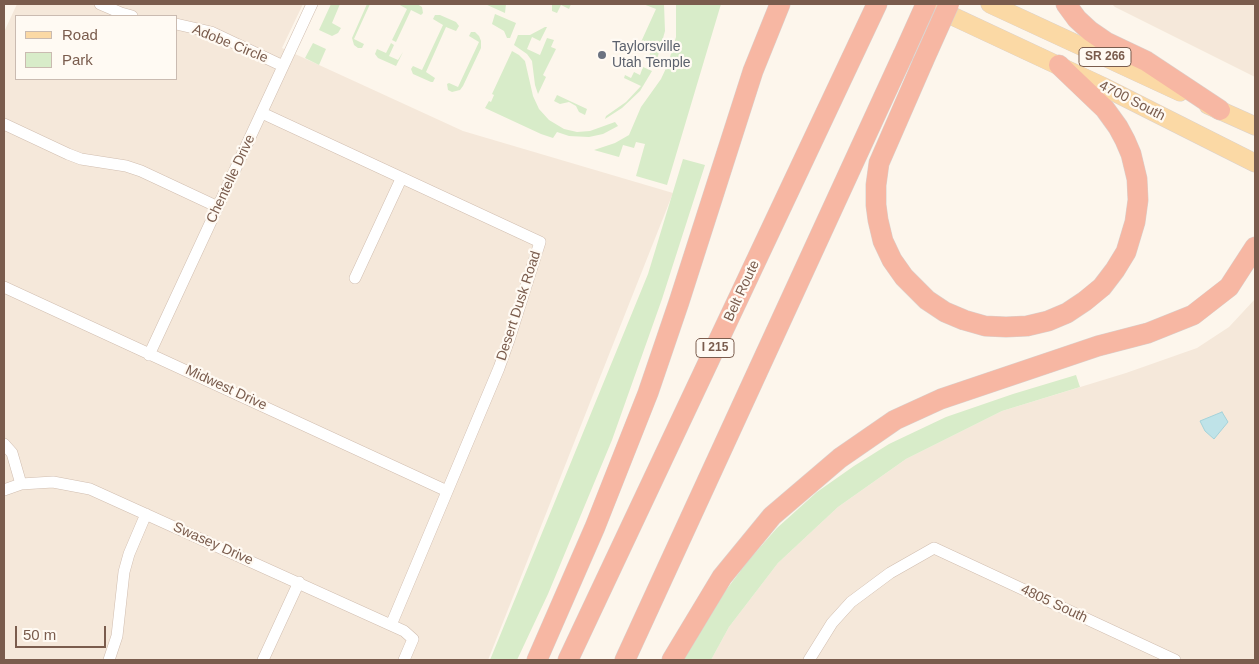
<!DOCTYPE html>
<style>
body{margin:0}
#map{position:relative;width:1259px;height:664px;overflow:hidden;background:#fdf6ec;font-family:Helvetica,sans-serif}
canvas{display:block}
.frame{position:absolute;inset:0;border:5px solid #7a5c4d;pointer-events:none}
.legend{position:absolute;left:15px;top:15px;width:162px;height:65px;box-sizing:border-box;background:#fffaf3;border:1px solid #cabbb1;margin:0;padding:6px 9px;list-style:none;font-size:15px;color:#7a5c4d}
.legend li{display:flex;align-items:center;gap:10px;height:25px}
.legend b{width:25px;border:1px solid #cabbb1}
.scale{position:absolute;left:15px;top:626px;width:91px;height:22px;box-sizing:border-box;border:2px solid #7a5c4d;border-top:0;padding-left:6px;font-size:15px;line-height:18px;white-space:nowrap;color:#7a5c4d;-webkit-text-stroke:4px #fffaf3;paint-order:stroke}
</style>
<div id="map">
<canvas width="1259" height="664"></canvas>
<div class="frame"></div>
<ul class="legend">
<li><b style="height:6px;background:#fbd9a5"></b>Road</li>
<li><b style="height:14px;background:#d8ecc9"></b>Park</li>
</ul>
<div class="scale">50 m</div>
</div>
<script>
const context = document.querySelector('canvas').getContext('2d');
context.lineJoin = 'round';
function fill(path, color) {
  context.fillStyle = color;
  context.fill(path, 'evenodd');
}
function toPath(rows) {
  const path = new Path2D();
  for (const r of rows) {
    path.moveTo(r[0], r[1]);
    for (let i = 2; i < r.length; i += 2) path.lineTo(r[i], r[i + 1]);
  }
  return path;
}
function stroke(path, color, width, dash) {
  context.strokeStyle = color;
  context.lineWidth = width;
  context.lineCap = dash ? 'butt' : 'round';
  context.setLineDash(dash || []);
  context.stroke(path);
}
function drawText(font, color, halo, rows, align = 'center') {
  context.font = font + ' Helvetica,sans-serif';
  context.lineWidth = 4.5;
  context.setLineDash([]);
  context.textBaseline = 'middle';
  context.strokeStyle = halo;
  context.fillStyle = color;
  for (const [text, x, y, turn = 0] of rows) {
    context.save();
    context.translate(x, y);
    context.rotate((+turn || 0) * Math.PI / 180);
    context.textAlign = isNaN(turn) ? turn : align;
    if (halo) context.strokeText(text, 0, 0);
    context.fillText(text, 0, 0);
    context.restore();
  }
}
fill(toPath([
 [17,4,303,4,282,48,463,131,673,193,488,660,4,660,4,32],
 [16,16,176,16,176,79,16,79],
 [1112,4,1255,4,1255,77,1115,7],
 [1255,299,1255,660,711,660,729,627,778,563,838,507,906,459,1002,411,1126,373,1197,348,1229,327]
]), '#f5e8da');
fill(toPath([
 [331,4,340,4,332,23,341,28,338,33,332,36,319,30],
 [367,4,370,4,354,39,364,44,362,48,358,48,354,45,352,38],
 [398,4,417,4,422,7,423,13,421,15,411,10,396,42,392,40,407,9],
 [485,4,506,4,505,13],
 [552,4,571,4,569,9,561,5,557,13,552,11],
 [643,4,664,4,665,31,656,63,647,59,651,52,644,49,647,43,643,40,641,42,656,9],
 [676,4,721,4,667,185,636,176,645,144,636,142,634,148,623,145,619,157,594,150,615,143,629,135,641,107,661,79,668,64,676,37],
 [495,14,516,23,510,38,507,38,504,31,492,24],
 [440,15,456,22,459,26,456,31,446,27,426,72,435,78,433,82,431,82,413,74,411,69,413,66,422,70,443,25,433,19,435,15],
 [545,27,547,27,540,41,532,37,527,49,540,55,547,38,554,40,551,47,556,49,543,75,546,77,538,94,535,85,532,61,527,54,514,45,518,35,530,35],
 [471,32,475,32,479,36,481,41,481,48,463,86,460,90,452,92,448,90,447,84,449,83,458,87,479,42,469,36],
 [313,43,326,49,319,65,305,58],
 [391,43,394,45,389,56,398,60,403,52,396,66,378,58,375,54,377,49,386,53],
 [512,51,519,55,525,61,533,96,539,109,549,120,564,129,577,132,590,131,615,122,618,126,603,134,589,137,569,136,557,132,553,138,541,134,485,108,489,101,491,102,494,95,492,94],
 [643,67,652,71,640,91,622,108,605,119,606,116,626,102,641,86,624,78,625,75,631,78,634,72,640,75],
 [557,95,587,109,585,115,579,112,576,106,569,102,560,104,554,101],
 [683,159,705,165,662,299,612,440,548,594,517,660,490,660,648,274],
 [1076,375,1080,387,1002,411,906,459,838,507,778,563,729,627,711,660,682,660,723,594,748,561,777,528,817,492,854,466,889,444,946,417,1013,394]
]), '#d8ecc9');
const water = toPath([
 [1222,412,1228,422,1214,439,1205,431,1200,421,1222,412]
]);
fill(water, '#bfe3e8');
stroke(water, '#a5d3da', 1);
const minor = toPath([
 [100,4,121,13,132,16],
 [176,24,211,32,283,66],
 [262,113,540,242,509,340,499,368,391,625],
 [4,124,68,154,81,159,126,166,141,171,218,207],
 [355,278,401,179],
 [4,287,447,491],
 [149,355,312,4],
 [4,444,12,453,21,484],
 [4,490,21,484,53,482,90,489,404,631,413,639,404,660],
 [109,660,117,636,124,572,129,554,146,514],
 [263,660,299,582],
 [809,660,832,623,851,602,890,573,934,548,1175,660]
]);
const primary = toPath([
 [990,4,1180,92],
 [933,7,1102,86,1255,163],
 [1208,105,1255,126]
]);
const motorway = toPath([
 [1066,4,1077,19,1090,31,1106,42,1146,61,1220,110],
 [923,62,879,163,876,185,876,205,878,220,883,241,892,260,904,277,927,300,945,312,964,320,985,326,1006,327,1027,326,1048,321,1067,313,1085,301,1102,287,1115,270,1126,252,1135,222,1138,200,1137,179,1131,154,1125,140,1118,127,1105,109,1059,65],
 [537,660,595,527,648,393,679,302,753,71,780,4],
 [568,660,877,4],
 [625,660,903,55],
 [672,660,722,577,772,516,840,458,895,420,941,399,1098,346,1148,333,1193,315,1229,287,1255,247]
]);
stroke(minor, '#d1beb0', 12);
stroke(primary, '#dad1cd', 19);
stroke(motorway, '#dad1cd', 21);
stroke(minor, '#fff', 11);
stroke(primary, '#fbd9a5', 18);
stroke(motorway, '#f7b7a3', 20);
const motorwayBridge = toPath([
 [903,55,926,4],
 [923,62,949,4]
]);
stroke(motorwayBridge, '#dad1cd', 21, []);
stroke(motorwayBridge, '#f7b7a3', 20);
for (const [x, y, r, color] of [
 [602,55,5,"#6b7280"]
]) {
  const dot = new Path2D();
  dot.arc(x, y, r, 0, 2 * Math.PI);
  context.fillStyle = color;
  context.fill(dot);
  stroke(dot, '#fffaf3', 2);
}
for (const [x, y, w] of [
 [1105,57,52],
 [715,348,38]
]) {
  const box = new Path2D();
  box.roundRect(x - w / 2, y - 9.5, w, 19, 4);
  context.fillStyle = '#fffaf3';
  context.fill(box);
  stroke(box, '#7a5c4d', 1);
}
drawText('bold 12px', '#7a5c4d', null, [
 ["SR 266",1105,57],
 ["I 215",715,348]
]);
drawText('14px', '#7a5c4d', '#fffaf3', [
 ["Adobe Circle",230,44,22],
 ["4700 South",1132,101,27],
 ["Chentelle Drive",231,179,-65],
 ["Belt Route",742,291,-65],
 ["Desert Dusk Road",519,306,-72],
 ["Midwest Drive",226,388,25],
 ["Swasey Drive",213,544,24],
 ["4805 South",1054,604,25]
]);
drawText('14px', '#5b616d', '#fffaf3', [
 ["Taylorsville",612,47],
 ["Utah Temple",612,63]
], 'left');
</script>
